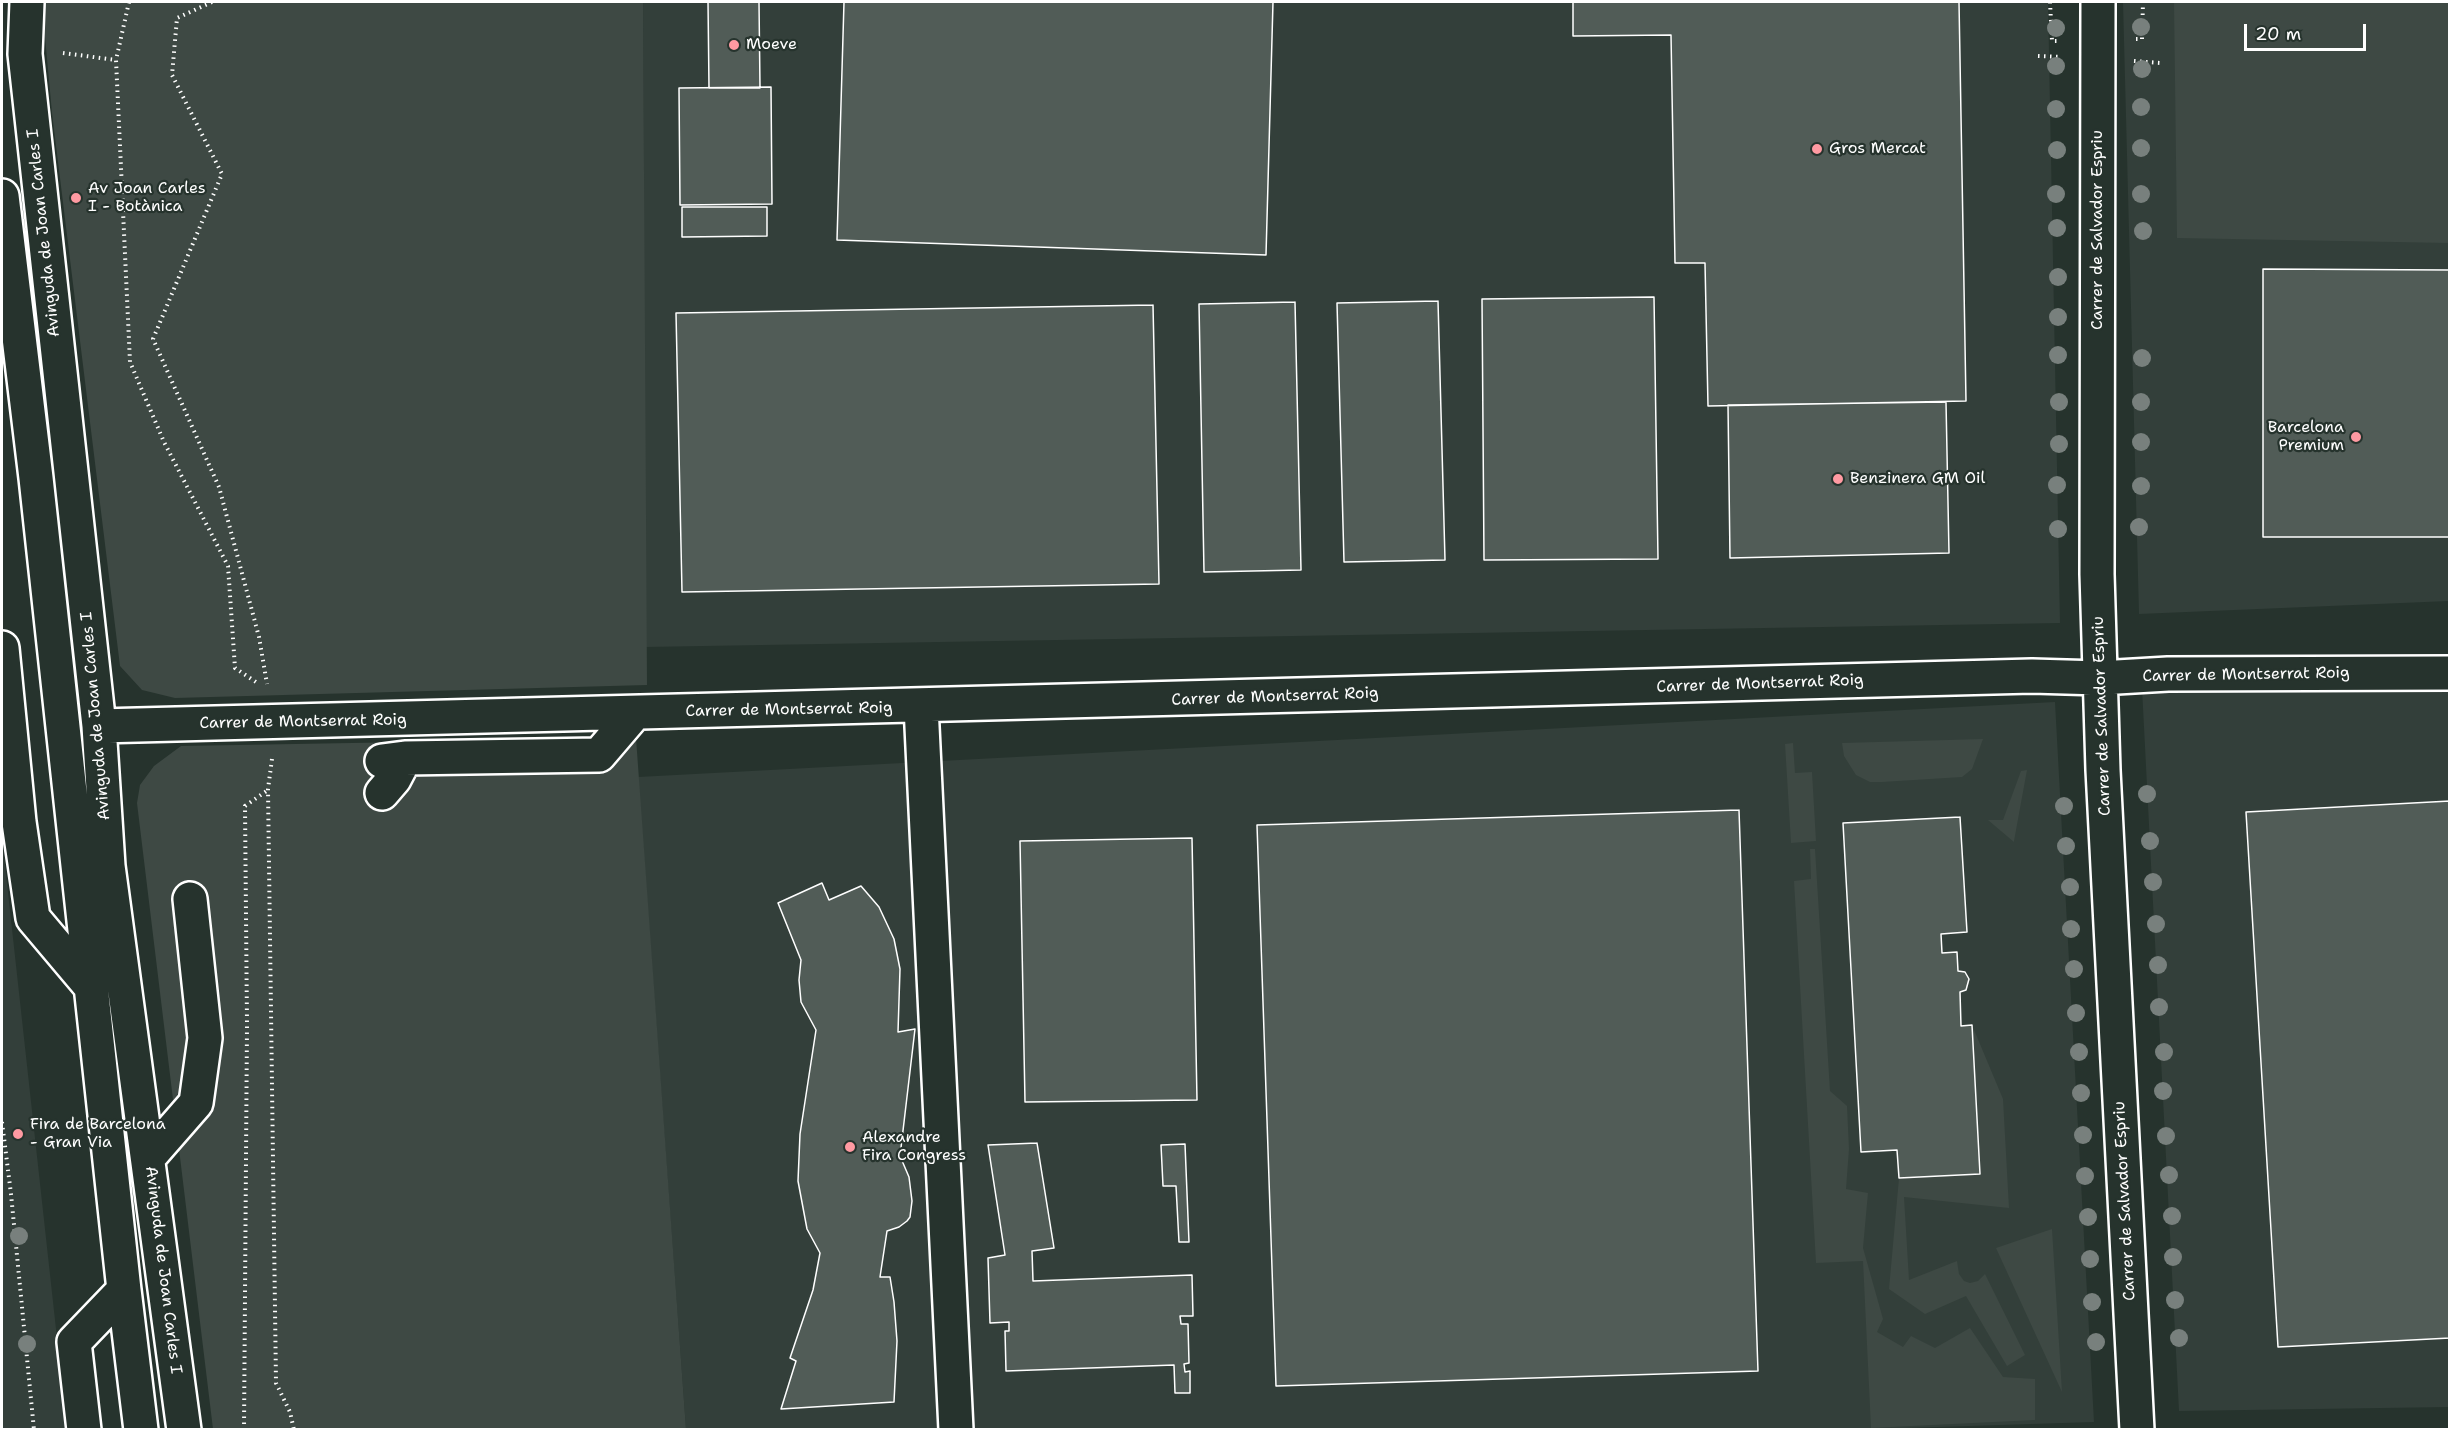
<!DOCTYPE html>
<meta charset="utf-8">
<style>
body{margin:0}
#map{position:relative;width:2451px;height:1431px;overflow:hidden;background:#26332d;font-family:"Shantell Sans",sans-serif}
canvas{display:block}
.frame{position:absolute;inset:0;border:3px solid #fff;pointer-events:none}
.scale{position:absolute;left:2244px;top:24px;width:122px;height:27px;box-sizing:border-box;border:3px solid #fff;border-top:0;padding-left:8px;font-size:18px;line-height:21px;white-space:nowrap;color:#fff;-webkit-text-stroke:4px #26332d;paint-order:stroke}
</style>
<div id="map">
<canvas width="2451" height="1431"></canvas>
<div class="frame"></div>
<div class="scale">20 m</div>
</div>
<script>
const context = document.querySelector('canvas').getContext('2d');
context.lineJoin = 'round';
function fill(path, color) {
  context.fillStyle = color;
  context.fill(path, 'evenodd');
}
function toPath(rows) {
  const path = new Path2D();
  for (const r of rows) {
    path.moveTo(r[0], r[1]);
    for (let i = 2; i < r.length; i += 2) path.lineTo(r[i], r[i + 1]);
  }
  return path;
}
function stroke(path, color, width, dash) {
  context.strokeStyle = color;
  context.lineWidth = width;
  context.lineCap = dash ? 'butt' : 'round';
  context.setLineDash(dash || []);
  context.stroke(path);
}
function drawText(font, color, halo, rows, align = 'center') {
  context.font = font + ' "Shantell Sans",sans-serif';
  context.lineWidth = 4.5;
  context.setLineDash([]);
  context.textBaseline = 'middle';
  context.strokeStyle = halo;
  context.fillStyle = color;
  for (const [text, x, y, turn = 0] of rows) {
    context.save();
    context.translate(x, y);
    context.rotate((+turn || 0) * Math.PI / 180);
    context.textAlign = isNaN(turn) ? turn : align;
    if (halo) context.strokeText(text, 0, 0);
    context.fillText(text, 0, 0);
    context.restore();
  }
}
fill(toPath([
 [643,2,2048,2,2060,623,645,647],
 [2123,2,2449,2,2449,601,2139,614],
 [2449,677,2449,1407,2179,1411,2142,688],
 [2055,702,2094,1422,1844,1430,686,1429,638,777],
 [2,838,67,1429,2,1429]
]), '#333f3a');
fill(toPath([
 [43,2,643,2,647,685,175,698,142,690,120,666,52,113,42,4],
 [2174,2,2449,2,2449,243,2177,238],
 [636,738,686,1429,213,1429,137,803,140,785,154,766,181,746],
 [1983,739,1972,769,1962,777,1882,782,1870,782,1856,775,1844,756,1842,743],
 [1793,743,1795,773,1812,772,1816,841,1791,843,1785,744],
 [2027,770,2014,841,2014,842,1988,820,2003,820,2021,771],
 [1810,849,1815,849,1830,1091,1847,1106,1849,1149,1846,1189,1868,1193,1863,1248,1883,1319,1877,1332,1903,1347,1911,1336,1935,1348,1970,1328,2003,1377,2035,1379,2035,1420,1871,1428,1863,1261,1816,1263,1794,881,1811,879],
 [1972,1025,2003,1099,2009,1208,1904,1197,1909,1280,1957,1261,1959,1274,1964,1281,1970,1283,1978,1281,1985,1274,2025,1355,2007,1366,1966,1296,1925,1314,1889,1289,1899,1178,1980,1174],
 [2052,1229,2062,1392,1996,1248]
]), '#3e4944');
const building = toPath([
 [708,2,759,2,760,88,709,88,708,2],
 [844,2,1273,2,1266,255,837,240,844,2],
 [1573,2,1959,2,1966,401,1708,406,1705,263,1675,263,1671,35,1573,36,1573,2],
 [771,87,772,204,680,205,679,88,771,87],
 [682,207,767,207,767,236,682,237,682,207],
 [2263,269,2450,270,2450,537,2263,537,2263,269],
 [1654,297,1658,559,1484,560,1482,299,1654,297],
 [1438,301,1445,560,1344,562,1337,303,1438,301],
 [1295,302,1301,570,1204,572,1199,304,1295,302],
 [1153,305,1159,584,682,592,676,313,1153,305],
 [1946,402,1949,553,1730,558,1728,405,1946,402],
 [2450,801,2450,1338,2278,1347,2246,812,2450,801],
 [1739,810,1758,1371,1276,1386,1257,825,1739,810],
 [1960,817,1967,932,1941,934,1942,953,1957,952,1958,971,1965,972,1969,979,1966,990,1960,992,1961,1026,1972,1025,1980,1174,1899,1178,1897,1150,1861,1152,1843,823,1960,817],
 [1192,838,1197,1100,1025,1102,1020,841,1192,838],
 [822,883,829,900,861,886,879,907,894,939,900,969,898,1032,915,1029,900,1156,909,1177,912,1201,910,1217,907,1221,899,1227,887,1231,880,1277,890,1277,894,1302,897,1341,894,1402,781,1409,796,1361,790,1358,813,1290,820,1253,807,1229,798,1181,800,1134,816,1030,801,1002,799,980,801,960,778,903,822,883],
 [1037,1143,1054,1248,1032,1251,1033,1281,1192,1275,1193,1316,1180,1316,1181,1324,1188,1324,1189,1363,1184,1364,1185,1372,1190,1371,1190,1393,1175,1393,1174,1365,1006,1371,1005,1331,1009,1331,1009,1322,990,1323,988,1258,1005,1255,988,1145,1037,1143],
 [1185,1144,1189,1242,1179,1242,1176,1186,1163,1186,1161,1145,1185,1144]
]);
fill(building, '#515c57');
stroke(building, '#fff', 1.5);
const minor = toPath([
 [27,2,25,54,99,726,108,866,184,1430],
 [2098,2,2097,574,2103,770,2137,1430],
 [2,196,36,478,124,1290,141,1430],
 [2,648,19,822,33,918,92,988],
 [921,706,956,1430],
 [99,726,2032,676,2100,678,2168,674,2450,673],
 [382,761,405,758,599,755,634,714],
 [382,793,394,779,405,758],
 [148,1158,196,1103,205,1038,190,899],
 [84,1430,74,1342,124,1290]
]);
stroke(minor, '#fff', 38);
stroke(toPath([
 [129,2,116,60,130,362,164,442,228,566,235,668,259,684],
 [212,2,177,18,172,75,222,174,153,339,219,487,259,637,267,684],
 [2050,2,2052,41,2060,41],
 [2136,39,2142,39,2143,2],
 [63,53,116,60],
 [2038,56,2061,57],
 [2134,61,2161,63],
 [272,759,268,789,276,1383,290,1412,294,1430],
 [2,1122,11,1194,34,1430],
 [244,1430,247,1024,245,806,268,790]
]), '#fff', 4, [1.5, 4.5]);
stroke(minor, '#26332d', 33);
context.fillStyle = '#78807d';
for (const [x, y] of [
 [2141,27],
 [2056,28],
 [2056,66],
 [2142,69],
 [2141,107],
 [2056,109],
 [2141,148],
 [2057,150],
 [2056,194],
 [2141,194],
 [2057,228],
 [2143,231],
 [2058,277],
 [2058,317],
 [2058,355],
 [2142,358],
 [2059,402],
 [2141,402],
 [2141,442],
 [2059,444],
 [2057,485],
 [2141,486],
 [2139,527],
 [2058,529],
 [2147,794],
 [2064,806],
 [2150,841],
 [2066,846],
 [2153,882],
 [2070,887],
 [2156,924],
 [2071,929],
 [2158,965],
 [2074,969],
 [2159,1007],
 [2076,1013],
 [2079,1052],
 [2164,1052],
 [2163,1091],
 [2081,1093],
 [2083,1135],
 [2166,1136],
 [2169,1175],
 [2085,1176],
 [2172,1216],
 [2088,1217],
 [19,1236],
 [2173,1257],
 [2090,1259],
 [2175,1300],
 [2092,1302],
 [2179,1338],
 [2096,1342],
 [27,1344]
]) {
  context.beginPath();
  context.arc(x, y, 9, 0, 2 * Math.PI);
  context.fill();
}
for (const [x, y, r, color] of [
 [734,45,6,"#ff9aa2"],
 [1817,149,6,"#ff9aa2"],
 [76,198,6,"#ff9aa2"],
 [2356,437,6,"#ff9aa2"],
 [1838,479,6,"#ff9aa2"],
 [18,1134,6,"#ff9aa2"],
 [850,1147,6,"#ff9aa2"]
]) {
  const dot = new Path2D();
  dot.arc(x, y, r, 0, 2 * Math.PI);
  context.fillStyle = color;
  context.fill(dot);
  stroke(dot, '#26332d', 2);
}
drawText('16px', '#fff', '#26332d', [
 ["Moeve",746,45],
 ["Gros Mercat",1829,149],
 ["Av Joan Carles",88,189],
 ["I - Botànica",88,207],
 ["Barcelona",2344,428,"right"],
 ["Premium",2344,446,"right"],
 ["Benzinera GM Oil",1850,479],
 ["Fira de Barcelona",30,1125],
 ["- Gran Via",30,1143],
 ["Alexandre",862,1138],
 ["Fira Congress",862,1156]
], 'left');
drawText('16px', '#fff', '#26332d', [
 ["Carrer de Salvador Espriu",2098,230,-90],
 ["Avinguda de Joan Carles I",44,233,-96],
 ["Carrer de Montserrat Roig",2246,675,-1],
 ["Carrer de Montserrat Roig",1760,684,-2],
 ["Carrer de Montserrat Roig",1275,697,-2],
 ["Carrer de Montserrat Roig",789,710,-1],
 ["Avinguda de Joan Carles I",96,716,-95],
 ["Carrer de Salvador Espriu",2102,716,-92],
 ["Carrer de Montserrat Roig",303,722,-1],
 ["Carrer de Salvador Espriu",2125,1201,-93],
 ["Avinguda de Joan Carles I",163,1270,83]
]);
</script>
